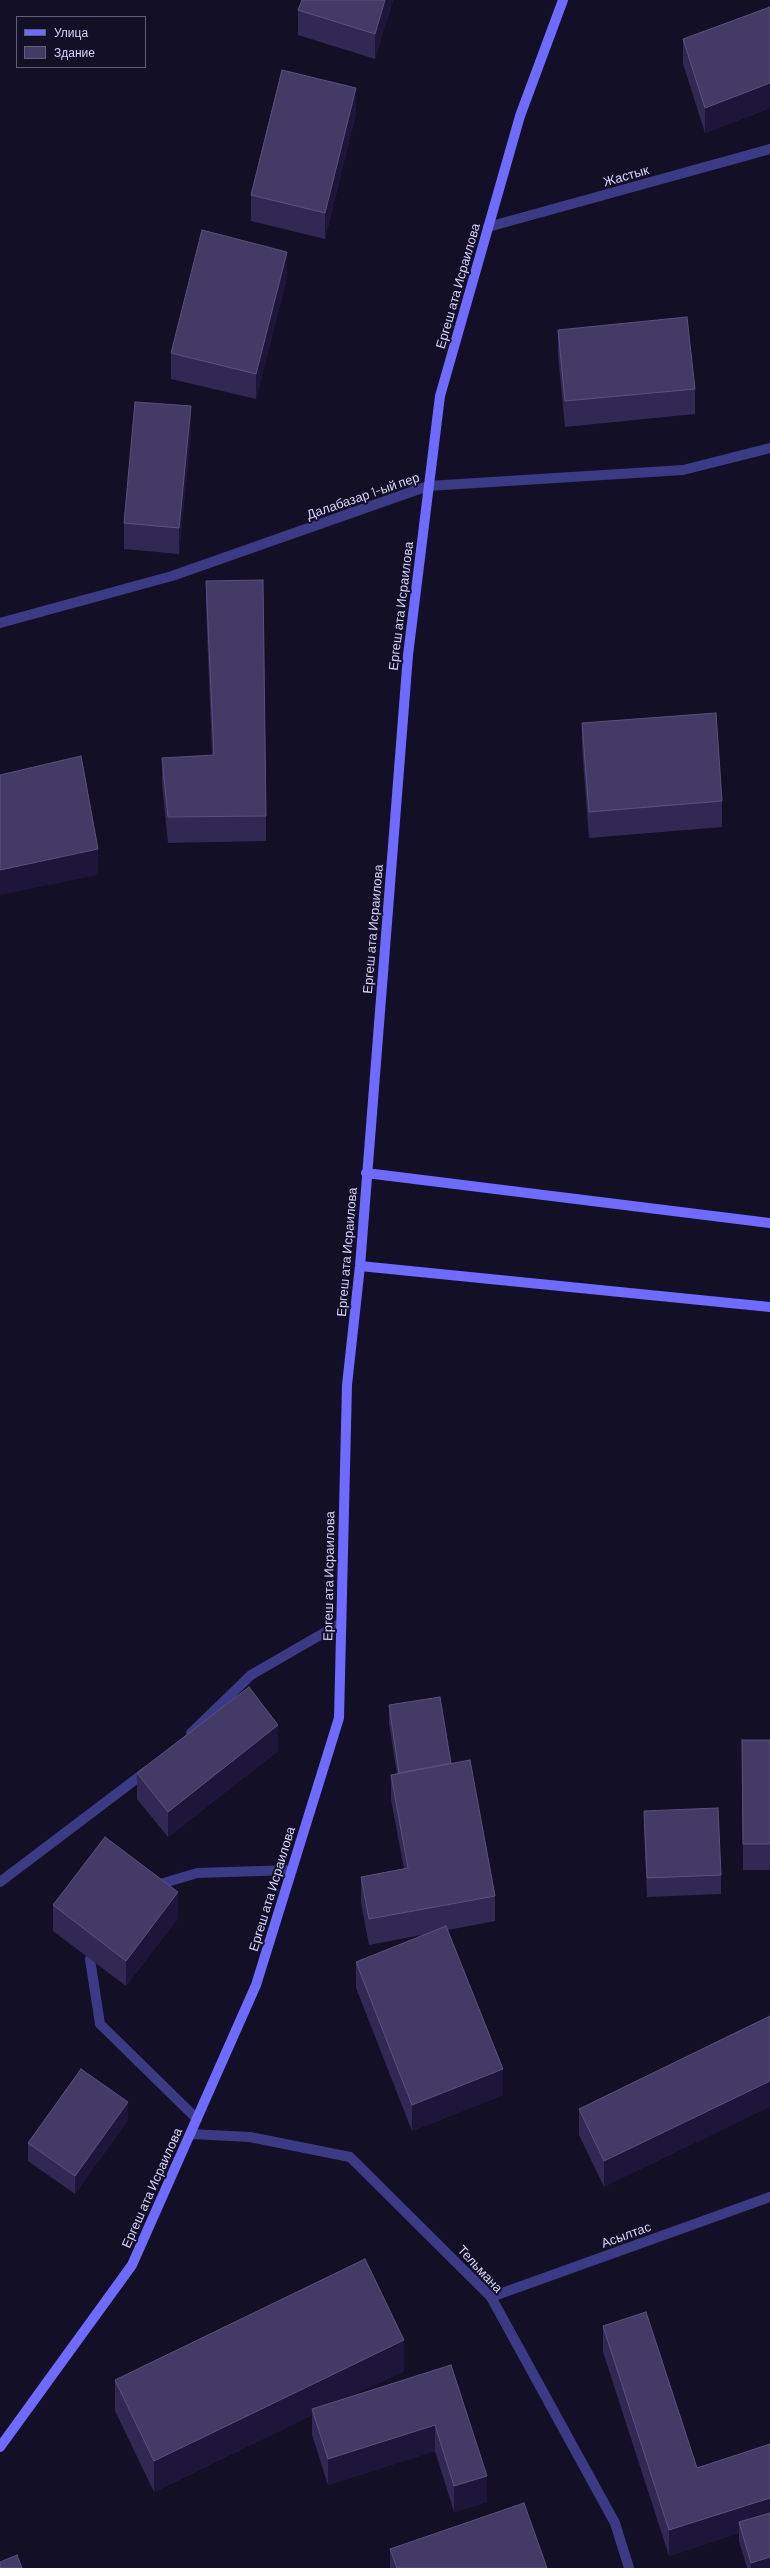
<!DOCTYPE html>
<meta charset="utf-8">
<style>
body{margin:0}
#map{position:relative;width:770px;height:2568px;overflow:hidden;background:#130f26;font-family:Barlow,sans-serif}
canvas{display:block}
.legend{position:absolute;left:16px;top:16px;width:130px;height:52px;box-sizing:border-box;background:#130f26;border:1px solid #625e7d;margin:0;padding:5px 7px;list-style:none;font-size:12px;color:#d9d4ff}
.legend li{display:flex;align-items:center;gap:8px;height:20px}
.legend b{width:20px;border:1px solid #625e7d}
</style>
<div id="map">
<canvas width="770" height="2568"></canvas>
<ul class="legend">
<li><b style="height:5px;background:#6f6bff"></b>Улица</li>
<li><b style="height:11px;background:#433a66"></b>Здание</li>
</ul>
</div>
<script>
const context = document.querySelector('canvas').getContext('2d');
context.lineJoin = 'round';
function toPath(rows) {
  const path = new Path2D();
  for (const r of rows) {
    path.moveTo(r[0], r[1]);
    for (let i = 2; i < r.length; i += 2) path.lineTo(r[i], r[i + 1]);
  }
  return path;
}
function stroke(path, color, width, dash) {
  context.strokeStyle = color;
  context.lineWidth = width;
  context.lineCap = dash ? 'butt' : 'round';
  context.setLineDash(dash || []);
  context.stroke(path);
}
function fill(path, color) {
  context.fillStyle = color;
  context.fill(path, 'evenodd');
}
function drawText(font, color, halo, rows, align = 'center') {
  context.font = font + ' Barlow,sans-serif';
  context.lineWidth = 4;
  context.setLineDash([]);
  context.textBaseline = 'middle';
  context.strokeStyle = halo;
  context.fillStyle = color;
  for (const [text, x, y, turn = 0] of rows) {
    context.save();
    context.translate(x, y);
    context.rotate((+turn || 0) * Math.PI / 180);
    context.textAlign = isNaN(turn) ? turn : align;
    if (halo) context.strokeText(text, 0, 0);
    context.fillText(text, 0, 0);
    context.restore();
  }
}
stroke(toPath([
 [191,1733,251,1675,341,1623],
 [0,1882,148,1770],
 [154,1886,197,1873,292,1870],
 [90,1959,100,2024,197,2119]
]), '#3d3a85', 10);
stroke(toPath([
 [488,227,770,149],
 [0,623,172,576,428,486,683,470,770,448],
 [629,2568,615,2523,491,2297,770,2197]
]), '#3d3a85', 10);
stroke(toPath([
 [191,2134,250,2137,350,2157,491,2297]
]), '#3d3a85', 10);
stroke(toPath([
 [366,1173,770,1223],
 [360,1266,770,1307],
 [0,2447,132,2265,256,1985,339,1718,347,1385,360,1266,408,655,440,396,520,116,563,0]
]), '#6f6bff', 10);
fill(toPath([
 [302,0,393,0,375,59,298,35,298,10],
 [770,7,770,108,705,133,683,64,683,39],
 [356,113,325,239,251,221,251,195],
 [287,277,256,399,171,379,171,353],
 [558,330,695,389,695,414,565,427,558,355],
 [191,432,179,554,124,549,124,523],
 [206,581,266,816,266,841,168,843,162,784,162,758,212,755,206,606],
 [582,723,722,801,722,827,589,838,582,748],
 [389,1705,451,1763,495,1896,495,1921,448,1930,503,2095,412,2131,356,1988,356,1962,426,1934,369,1945,361,1903,361,1877,404,1869,391,1800,391,1775,397,1774,389,1723],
 [742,1740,770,1740,770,1870,743,1870],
 [278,1751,168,1837,137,1799,137,1773],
 [644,1811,721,1875,721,1894,647,1897,644,1829],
 [53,1905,178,1918,126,1986,53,1931],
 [770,2016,604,2187,579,2135,579,2109],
 [128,2120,75,2194,28,2161,28,2143],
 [603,2326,697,2468,770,2444,770,2568,747,2568,739,2541,739,2533,669,2556,603,2352],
 [451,2365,487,2502,454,2512,435,2451,328,2485,312,2435,312,2415,154,2492,115,2411,115,2380,404,2371,349,2397],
 [390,2549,547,2568,390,2568]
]), '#312854');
fill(toPath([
 [385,0,393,0,375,59,375,34],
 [770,83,770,108,705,133,705,108],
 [356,88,356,113,325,239,325,213],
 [287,252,287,277,256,399,256,374],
 [191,406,191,432,179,554,179,528],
 [98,849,98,875,0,895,0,870],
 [278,1725,278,1751,168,1837,168,1812],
 [178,1892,178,1918,126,1986,126,1961],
 [503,2069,503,2095,412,2131,412,2105],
 [770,2081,770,2107,604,2187,604,2161],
 [128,2102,128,2120,75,2194,75,2176],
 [404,2340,404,2371,314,2414,312,2409,312,2415,154,2492,154,2461],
 [435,2425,435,2451,328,2485,328,2459],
 [487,2476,487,2502,454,2512,454,2486],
 [770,2498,770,2523,739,2522,739,2533,669,2556,669,2530],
 [770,2557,770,2568,751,2568,751,2563]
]), '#1d163a');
const building = toPath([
 [302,0,385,0,375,34,298,10,302,0],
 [770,7,770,83,705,108,683,39,770,7],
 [282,70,356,88,325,213,251,195,282,70],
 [202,230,287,252,256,374,171,353,202,230],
 [687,317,695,389,565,401,558,330,687,317],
 [135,402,191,406,179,528,124,523,135,402],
 [263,580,266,816,168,817,162,758,214,755,206,581,263,580],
 [716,713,722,801,589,812,582,723,716,713],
 [81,756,98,849,0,870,0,775,81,756],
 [249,1687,278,1725,168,1812,137,1773,249,1687],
 [440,1697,451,1763,399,1773,389,1705,440,1697],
 [742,1740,770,1740,770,1844,743,1844,742,1740],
 [470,1760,495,1896,369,1919,361,1877,408,1868,391,1775,470,1760],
 [718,1808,721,1875,647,1878,644,1811,718,1808],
 [105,1837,178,1892,126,1961,53,1905,105,1837],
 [446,1926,503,2069,412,2105,356,1962,446,1926],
 [770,2016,770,2081,604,2161,579,2109,770,2016],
 [81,2069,128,2102,75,2176,28,2143,81,2069],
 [365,2259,404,2340,154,2461,115,2380,365,2259],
 [646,2312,697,2468,770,2444,770,2498,669,2530,603,2326,646,2312],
 [451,2365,487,2476,454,2486,435,2425,328,2459,312,2409,451,2365],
 [524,2503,547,2568,397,2568,390,2549,524,2503],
 [770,2513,770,2557,751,2563,739,2522,770,2513],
 [17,2555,22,2568,0,2568,0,2562,17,2555]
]);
fill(building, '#433a66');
stroke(building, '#5a527e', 1);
drawText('13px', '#d9d4ff', '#130f26', [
 ["Жастык",626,176,-16],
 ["Ергеш ата Исраилова",458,286,-74],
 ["Далабазар 1-ый пер",363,496,-19],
 ["Ергеш ата Исраилова",401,606,-83],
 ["Ергеш ата Исраилова",373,929,-85],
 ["Ергеш ата Исраилова",347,1252,-85],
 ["Ергеш ата Исраилова",329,1576,-89],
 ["Ергеш ата Исраилова",272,1889,-73],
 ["Ергеш ата Исраилова",152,2188,-66],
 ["Асылтас",626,2235,-20],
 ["Тельмана",480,2269,47]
]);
</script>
